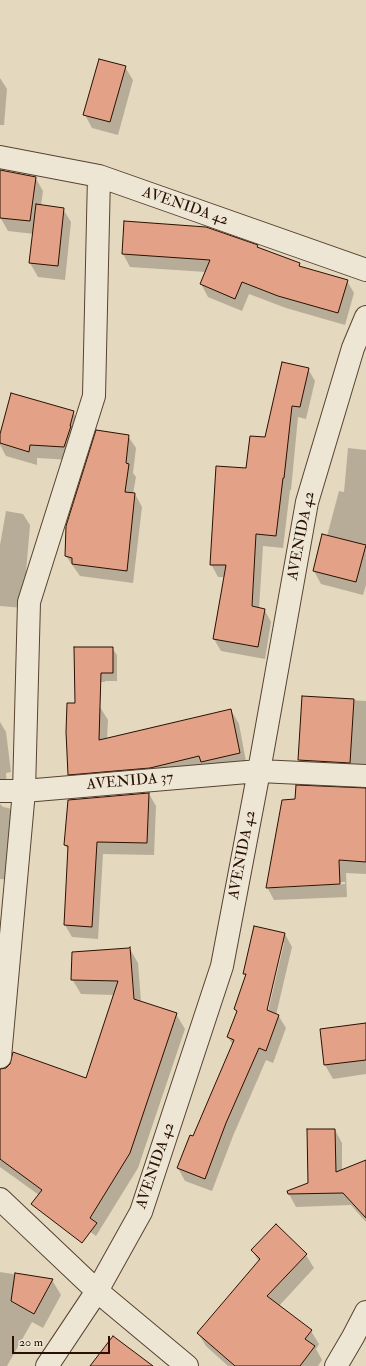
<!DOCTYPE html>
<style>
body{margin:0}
#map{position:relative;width:366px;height:1366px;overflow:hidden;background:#e4d8be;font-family:"IM FELL Double Pica",serif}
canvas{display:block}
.scale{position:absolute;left:12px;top:1336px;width:98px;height:18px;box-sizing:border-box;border:2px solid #2a1000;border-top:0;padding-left:5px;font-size:12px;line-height:14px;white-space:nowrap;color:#2a1000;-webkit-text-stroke:3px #ede6d5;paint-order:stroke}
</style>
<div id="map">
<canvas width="366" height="1366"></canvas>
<div class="scale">20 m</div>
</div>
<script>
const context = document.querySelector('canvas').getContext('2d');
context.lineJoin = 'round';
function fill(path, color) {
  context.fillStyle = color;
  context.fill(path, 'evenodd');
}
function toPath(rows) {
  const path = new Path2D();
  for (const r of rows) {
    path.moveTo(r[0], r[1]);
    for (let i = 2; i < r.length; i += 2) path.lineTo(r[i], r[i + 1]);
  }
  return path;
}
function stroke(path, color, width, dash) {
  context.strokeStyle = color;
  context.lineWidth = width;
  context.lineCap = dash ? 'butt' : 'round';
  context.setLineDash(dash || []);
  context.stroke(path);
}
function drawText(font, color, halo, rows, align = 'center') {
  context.font = font + ' "IM FELL Double Pica",serif';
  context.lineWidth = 4;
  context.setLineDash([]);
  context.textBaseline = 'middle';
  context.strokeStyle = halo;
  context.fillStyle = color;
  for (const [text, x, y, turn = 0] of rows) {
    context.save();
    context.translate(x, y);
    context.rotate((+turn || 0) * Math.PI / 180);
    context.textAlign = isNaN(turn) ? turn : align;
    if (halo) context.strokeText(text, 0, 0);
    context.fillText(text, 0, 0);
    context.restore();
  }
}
fill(toPath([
 [125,67,133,80,118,135,92,128,85,115],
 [0,78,7,89,4,125,0,125],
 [35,177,43,191,41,206,63,209,71,222,65,280,38,277,30,263,34,234,8,231,0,217],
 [257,246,259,249,299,264,301,268,347,281,354,293,345,325,286,308,249,294,242,311,208,297,201,284,206,272,130,267,123,254],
 [308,369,315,381,306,419,298,417,291,490,290,490,283,548,263,546,259,609,264,609,271,622,265,659,221,651,214,639,225,577,218,577,211,564,247,469],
 [73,412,81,426,72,460,37,458,37,465,6,456,0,445,0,438],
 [128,436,136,448,133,473,136,477,133,494,135,494,142,507,133,583,80,576,66,556],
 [348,448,366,450,366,585,363,595,321,584,314,571,327,536,339,491,344,492],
 [6,511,23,514,30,525,23,608,0,606,0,545],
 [112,648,117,655,117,681,105,681,105,682,80,682],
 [303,697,366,701,366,776,307,773,299,760],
 [100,707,108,720,107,739,231,710,239,724,247,767,77,788,69,774],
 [0,722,6,732,11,772,6,773,7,791,0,794],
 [366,789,366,874,346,873,347,897,274,900,267,887],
 [345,882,345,884,275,888,275,886],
 [149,794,156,806,154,855,103,854,98,939,72,937,65,925,69,851,65,845],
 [0,804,3,807,9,808,17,821,12,880,0,879],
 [285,934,292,947,276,1015,278,1015,286,1028,273,1063,266,1060,233,1136,212,1191,185,1181,178,1168,194,1138,233,1045,228,1037,237,1013,235,1009,246,977,244,973],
 [282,943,284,943,267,1016,265,1015],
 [130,949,138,963,141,1002,176,1014,185,1029,138,1168,96,1236,0,1167,0,1089,86,1079,115,995,81,994,72,979],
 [366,1024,366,1074,333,1079,325,1065,321,1030],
 [335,1130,342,1143,342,1170,366,1161,366,1222,351,1205,296,1207,289,1194,309,1184],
 [252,1250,306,1255,314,1268,279,1306,311,1331,319,1344,316,1349,322,1360,318,1366,228,1366,206,1346,198,1333,259,1262],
 [0,1272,52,1280,61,1295,43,1328,32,1322,7,1366,0,1366]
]), '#0003');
const building = toPath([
 [99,59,126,66,110,122,83,115,99,59],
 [0,170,36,177,30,221,0,218,0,170],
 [36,204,64,208,58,266,29,263,36,204],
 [124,221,206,227,258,245,257,247,300,263,299,266,348,280,338,313,278,296,242,282,235,299,200,284,210,260,122,254,124,221],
 [282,362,309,368,300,407,292,406,284,478,283,478,276,536,256,534,252,606,265,609,258,647,213,639,226,565,210,565,216,466,246,468,250,436,265,437,282,362],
 [11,393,74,411,70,426,71,426,64,447,30,445,29,452,0,443,0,434,11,393],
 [96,430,129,435,126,463,129,464,125,492,135,493,127,571,72,564,72,558,65,556,66,526,96,430],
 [322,534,366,545,356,582,313,571,322,534],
 [74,647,113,647,113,673,101,673,99,740,231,709,240,753,201,762,199,756,150,768,68,775,66,732,67,703,75,703,74,647],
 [302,696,354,699,350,763,298,760,302,696],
 [296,785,366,788,366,862,339,860,340,884,266,888,282,800,295,799,296,785],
 [149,793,147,843,97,842,92,927,64,925,68,846,64,845,68,800,149,793],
 [254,926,285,933,267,1010,279,1015,266,1051,259,1048,226,1123,205,1179,177,1168,190,1135,193,1136,234,1040,227,1037,237,1011,234,1009,246,974,243,974,254,926],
 [130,947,134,999,177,1013,130,1153,90,1218,97,1223,82,1243,31,1204,42,1190,0,1159,0,1069,6,1068,10,1064,13,1052,86,1078,118,981,71,980,72,952,129,948,130,947],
 [366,1023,366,1060,324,1065,320,1029,366,1023],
 [307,1129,335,1129,336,1172,366,1160,366,1218,343,1193,288,1194,287,1191,308,1183,307,1129],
 [276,1224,307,1254,267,1296,312,1330,305,1339,315,1346,300,1366,235,1366,197,1333,260,1259,251,1250,276,1224],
 [15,1273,53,1279,34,1314,11,1301,15,1273],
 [113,1336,153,1366,90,1366,113,1336]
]);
fill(building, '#e3a188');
stroke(building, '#2a1000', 1);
const minor = toPath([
 [0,157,99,176,366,270],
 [0,791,24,791,259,771,366,776],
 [0,1057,24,791,29,602,94,396,99,176],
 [0,1199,97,1291,187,1366],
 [47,1366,97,1291,141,1212,222,966,259,771,307,502,353,348,366,317],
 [336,1366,353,1337,366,1312]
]);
stroke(minor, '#584230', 24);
stroke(minor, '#ede6d5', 22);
drawText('15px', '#2a1000', '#ede6d5', [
 ["AVENIDA 42",185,207,19],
 ["AVENIDA 42",302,536,-79],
 ["AVENIDA 37",130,782,-5],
 ["AVENIDA 42",243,855,-79],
 ["AVENIDA 42",156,1166,-71]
]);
</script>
